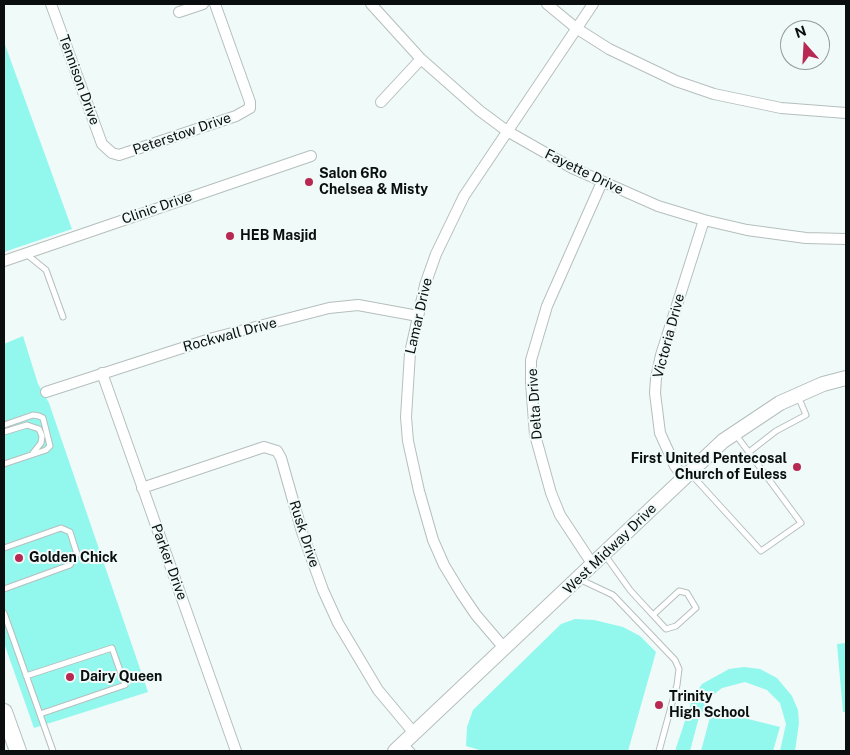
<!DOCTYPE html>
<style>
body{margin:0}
#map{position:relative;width:850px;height:755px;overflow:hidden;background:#f0faf9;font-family:"Public Sans",sans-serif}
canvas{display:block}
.frame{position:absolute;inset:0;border:5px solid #0b0e0e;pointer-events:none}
.north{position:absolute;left:780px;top:20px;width:50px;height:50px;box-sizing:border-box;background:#f0faf9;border:1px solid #949c9b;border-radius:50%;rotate:341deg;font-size:14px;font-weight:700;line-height:20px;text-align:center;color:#0b0e0e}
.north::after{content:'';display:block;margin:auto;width:18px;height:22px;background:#b72853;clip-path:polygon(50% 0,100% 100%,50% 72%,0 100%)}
</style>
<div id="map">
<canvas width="850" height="755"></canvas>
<div class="frame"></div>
<div class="north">N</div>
</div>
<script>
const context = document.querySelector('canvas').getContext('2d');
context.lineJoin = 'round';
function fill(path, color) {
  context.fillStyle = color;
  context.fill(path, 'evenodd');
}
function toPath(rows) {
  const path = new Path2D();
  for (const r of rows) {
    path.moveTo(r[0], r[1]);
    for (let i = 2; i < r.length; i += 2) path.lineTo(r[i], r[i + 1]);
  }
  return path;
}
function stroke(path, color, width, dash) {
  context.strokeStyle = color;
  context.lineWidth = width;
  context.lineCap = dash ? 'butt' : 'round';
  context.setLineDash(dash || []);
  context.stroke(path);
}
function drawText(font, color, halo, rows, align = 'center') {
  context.font = font + ' "Public Sans",sans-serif';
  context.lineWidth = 4;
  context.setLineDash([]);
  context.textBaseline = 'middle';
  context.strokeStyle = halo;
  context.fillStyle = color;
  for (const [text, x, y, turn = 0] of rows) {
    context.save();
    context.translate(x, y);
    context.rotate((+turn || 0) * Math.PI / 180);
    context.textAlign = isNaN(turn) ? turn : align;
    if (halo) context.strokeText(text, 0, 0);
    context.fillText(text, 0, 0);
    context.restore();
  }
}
fill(toPath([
 [4,42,72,229,4,252],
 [23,336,38,384,49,403,148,692,34,728,4,643,4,344],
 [575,619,594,620,623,627,640,636,656,652,628,751,483,751,466,746,467,727,473,710,561,624],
 [846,643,846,712,843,712,837,644],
 [744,667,760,669,777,678,792,696,798,710,799,723,795,751,780,751,786,724,780,703,767,690,745,682,722,688,713,695,699,717,690,751,675,751,693,697,702,684,729,669],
 [712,710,780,727,773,751,701,751]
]), '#92f7ed');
const lane = toPath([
 [25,253,46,270,63,317],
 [4,425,33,415,39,416,43,418,50,446,46,450,4,464],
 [4,432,27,425,39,429,42,436,41,443,33,453],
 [749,452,776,431,806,415,798,396],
 [690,473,761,551,801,523,736,435],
 [4,548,61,528,70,532,77,554,70,565,4,589],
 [605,555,630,590,640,601,666,629,676,626,696,608,687,593,679,591,653,615],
 [579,579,613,595,675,660,679,669,677,685,659,751],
 [4,613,53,751],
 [26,676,112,648,125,685,40,714],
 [404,743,412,751]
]);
const street = toPath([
 [51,4,102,144,112,153,119,155,236,116,250,108,250,102,215,4],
 [371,4,421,59,480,111,507,131,572,168,658,206,704,220,747,230,806,238,846,239],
 [547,4,576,28,609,49,676,81,714,94,781,108,846,113],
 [179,12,203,4],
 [381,102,421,59],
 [4,261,311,156],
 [102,373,236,751],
 [46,392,213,338,329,308,358,305,418,316],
 [684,478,675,466,660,433,655,393,656,378,661,355,704,220],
 [142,488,264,447,277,451,281,458,302,532,323,590,338,623,378,690,414,733],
 [593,565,560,515,551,493,535,435,531,383,531,360,547,306,602,182],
 [505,649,476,615,461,593,444,565,433,540,419,491,408,441,406,417,410,353,425,285,436,254,464,196,593,4]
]);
const secondary = toPath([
 [395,751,723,441,780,403,823,384,846,378]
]);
const primary = toPath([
 [4,712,18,751]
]);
stroke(lane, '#b5bfbd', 7);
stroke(street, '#b5bfbd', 12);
stroke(secondary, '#b5bfbd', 16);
stroke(primary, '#b5bfbd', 18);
stroke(lane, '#fff', 5);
stroke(street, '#fff', 10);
stroke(secondary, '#fff', 14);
stroke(primary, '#fff', 16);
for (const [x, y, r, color] of [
 [309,182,5,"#b72853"],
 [230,236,5,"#b72853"],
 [797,467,5,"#b72853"],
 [19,558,5,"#b72853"],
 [70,677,5,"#b72853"],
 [659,705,5,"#b72853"]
]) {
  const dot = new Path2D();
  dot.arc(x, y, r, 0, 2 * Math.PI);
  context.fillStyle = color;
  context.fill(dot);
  stroke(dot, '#f0faf9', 2);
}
drawText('14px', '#0b0e0e', '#f0faf9', [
 ["Tennison Drive",79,80,70],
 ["Peterstow Drive",182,134,-19],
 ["Fayette Drive",584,172,26],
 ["Clinic Drive",157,208,-19],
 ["Lamar Drive",419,316,-77],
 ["Rockwall Drive",230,335,-15],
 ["Victoria Drive",669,336,-75],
 ["Delta Drive",535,404,-94],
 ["Rusk Drive",304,534,72],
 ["West Midway Drive",610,549,-44],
 ["Parker Drive",169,562,70]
]);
drawText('bold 14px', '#0b0e0e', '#f0faf9', [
 ["Salon 6Ro",319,174],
 ["Chelsea & Misty",319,190],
 ["HEB Masjid",240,236],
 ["First United Pentecosal",787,459,"right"],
 ["Church of Euless",787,475,"right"],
 ["Golden Chick",29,558],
 ["Dairy Queen",80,677],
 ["Trinity",669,697],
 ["High School",669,713]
], 'left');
</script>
